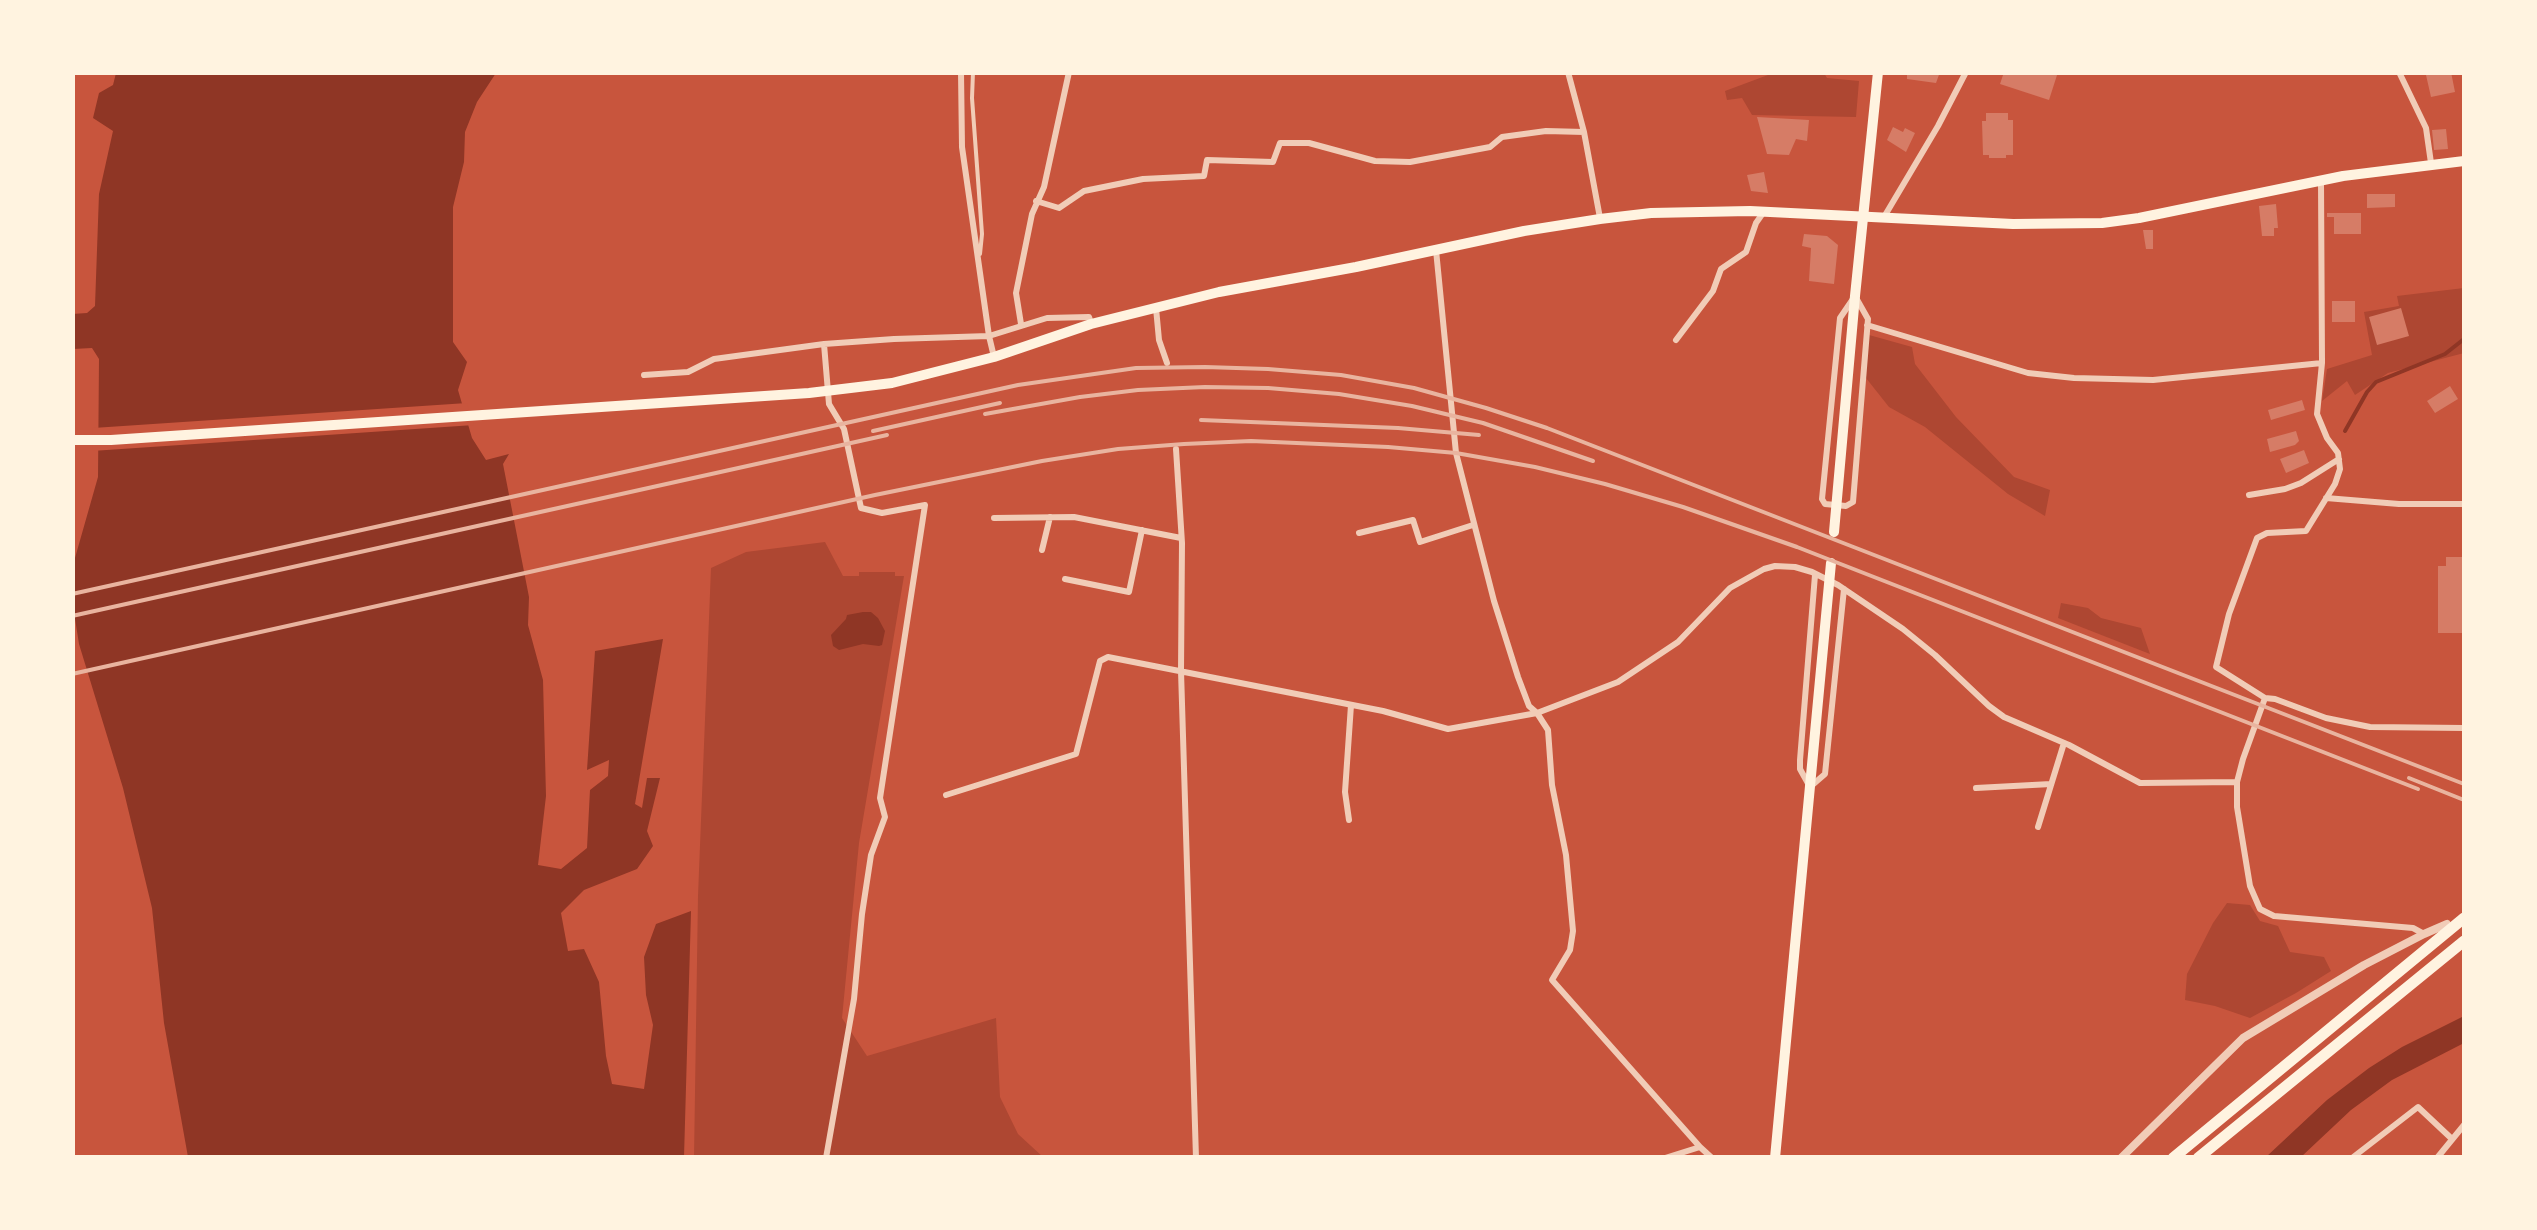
<!DOCTYPE html>
<style>
body{margin:0}
#map{position:relative;width:2537px;height:1230px;overflow:hidden;background:#c8553d;font-family:"DejaVu Sans",sans-serif}
canvas{display:block}
.frame{position:absolute;inset:0;border:75px solid #fff3e0;pointer-events:none}
</style>
<div id="map">
<canvas width="2537" height="1230"></canvas>
<div class="frame"></div>
</div>
<script>
const context = document.querySelector('canvas').getContext('2d');
context.lineJoin = 'round';
function fill(path, color) {
  context.fillStyle = color;
  context.fill(path, 'evenodd');
}
function toPath(rows) {
  const path = new Path2D();
  for (const r of rows) {
    path.moveTo(r[0], r[1]);
    for (let i = 2; i < r.length; i += 2) path.lineTo(r[i], r[i + 1]);
  }
  return path;
}
function stroke(path, color, width, dash) {
  context.strokeStyle = color;
  context.lineWidth = width;
  context.lineCap = dash ? 'butt' : 'round';
  context.setLineDash(dash || []);
  context.stroke(path);
}
fill(toPath([
 [1776,72,1824,73,1827,78,1859,81,1856,117,1752,115,1742,98,1727,100,1725,91],
 [2464,288,2464,353,2388,373,2355,395,2347,381,2322,401,2327,369,2372,355,2364,312,2399,306,2397,296],
 [1869,335,1912,347,1915,364,1956,417,2014,477,2050,490,2045,516,2008,494,1925,427,1889,407,1866,378],
 [825,542,843,576,859,576,859,572,895,572,895,576,904,576,859,843,842,1018,867,1056,996,1018,1000,1097,1018,1134,1043,1157,694,1158,698,896,711,568,746,552],
 [2061,603,2088,608,2101,618,2141,628,2150,654,2058,618],
 [2227,903,2250,905,2260,921,2278,926,2290,952,2324,957,2331,971,2296,993,2250,1018,2215,1006,2185,1000,2187,974,2213,923]
]), '#ae4732');
fill(toPath([
 [116,73,496,73,477,102,465,132,464,162,453,207,453,342,467,362,458,390,472,438,486,460,509,454,503,464,529,597,528,625,543,680,546,796,538,865,561,869,587,848,590,790,608,776,609,760,587,770,595,651,663,639,635,804,642,808,647,778,660,778,647,831,653,846,637,869,584,890,561,913,568,951,584,949,599,982,606,1056,612,1084,644,1089,653,1025,646,995,644,957,656,924,691,911,684,1157,188,1157,164,1023,152,908,123,788,79,644,73,606,73,565,98,477,99,359,92,348,73,349,72,314,87,313,95,306,99,194,113,131,93,118,99,93,113,85],
 [863,612,871,612,878,618,885,631,882,645,879,646,863,644,839,650,833,646,831,635,846,619,847,615],
 [2464,1016,2464,1043,2392,1080,2351,1110,2301,1157,2266,1157,2327,1100,2369,1068,2402,1047]
]), '#8f3625');
fill(toPath([
 [467,403,474,425,92,451,93,428]
]), '#c8553d');
stroke(toPath([
 [2345,431,2367,392,2376,382,2445,354,2464,339]
]), '#8f3625', 4);
fill(toPath([
 [1907,72,1940,72,1936,83,1907,79],
 [2004,72,2058,72,2049,100,2000,84],
 [2435,72,2451,72,2455,92,2431,97,2426,75],
 [1986,113,2008,113,2008,120,2013,120,2013,155,2006,155,2006,158,1989,158,1989,155,1983,155,1982,121,1986,121],
 [1757,117,1809,120,1807,141,1796,139,1789,155,1767,154],
 [1893,127,1903,132,1905,128,1915,133,1906,152,1887,140],
 [2446,129,2448,149,2434,150,2432,130],
 [1764,172,1768,193,1751,191,1747,175],
 [2367,194,2395,194,2395,207,2367,208],
 [2276,204,2278,228,2274,228,2274,236,2262,236,2259,206],
 [2327,213,2361,213,2361,234,2334,234,2334,217,2327,217],
 [2143,230,2153,230,2153,249,2146,249],
 [1804,234,1827,236,1838,245,1834,284,1809,281,1811,248,1802,246],
 [2332,301,2355,301,2355,322,2332,322],
 [2401,308,2409,336,2377,345,2369,317],
 [2450,386,2458,399,2435,413,2427,401],
 [2302,400,2305,410,2271,420,2268,410],
 [2296,431,2299,441,2295,445,2270,452,2267,439],
 [2304,450,2309,463,2286,473,2280,459],
 [2446,557,2464,557,2464,633,2438,633,2438,566,2446,566]
]), '#d67c66');
stroke(toPath([
 [973,72,972,98,982,234,980,254]
]), '#f1ccb7', 4);
stroke(toPath([
 [961,72,962,147,989,336,994,357],
 [1568,72,1584,132,1600,218],
 [2399,72,2426,128,2431,163],
 [1036,201,1059,208,1084,191,1143,179,1204,176,1207,160,1273,162,1280,143,1309,143,1375,161,1410,162,1490,147,1502,137,1546,131,1584,132],
 [1884,217,1938,126,1966,72],
 [1436,250,1456,453,1494,601,1518,677,1529,706,1537,713,1548,730,1552,785,1566,855,1573,931,1570,950,1552,980,1700,1147],
 [1855,296,1868,319,1853,502,1846,506,1825,504,1822,499,1840,318,1855,296],
 [1156,308,1159,340,1167,363],
 [1021,324,1016,293,1032,214,1044,187,1069,72],
 [1867,325,2028,373,2074,378,2153,380,2322,363],
 [1676,340,1713,291,1721,269,1746,252,1756,223,1763,213],
 [824,344,829,404,844,429,861,508,882,513,925,505,880,798,885,817,871,855,862,914,854,999,826,1158],
 [644,375,688,372,714,359,824,344,894,339,989,336,1047,318,1089,317,1091,323],
 [1176,449,1182,543,1181,671,1196,1158],
 [2249,495,2285,489,2301,483,2339,459],
 [2326,498,2399,504,2464,504],
 [994,518,1074,517,1181,538],
 [1359,533,1413,520,1420,542,1473,525],
 [1042,550,1050,517],
 [1815,575,1800,760,1800,769,1810,787,1825,774,1844,589],
 [1065,579,1129,592,1142,530],
 [2265,698,2216,667,2229,614,2257,538,2267,533,2306,531,2335,484,2340,469,2338,453,2327,438,2317,414,2322,363,2321,182],
 [1976,788,2051,784],
 [946,795,1076,754,1100,661,1108,657,1383,711,1448,729,1537,713,1618,682,1678,642,1730,588,1764,569,1775,566,1795,567,1812,572,1838,585,1903,629,1935,655,1989,706,2004,717,2069,745,2140,783,2237,782],
 [1349,820,1345,792,1351,705],
 [2038,827,2064,743],
 [2424,934,2413,928,2274,916,2260,909,2250,886,2237,807,2237,782,2243,759,2265,698,2275,699,2326,718,2370,727,2464,728],
 [1665,1158,1700,1147,1712,1158],
 [2352,1158,2418,1107,2452,1139],
 [2437,1158,2464,1125]
]), '#f1ccb7', 6);
stroke(toPath([
 [2121,1158,2243,1038,2364,965,2424,934,2447,924]
]), '#f1ccb7', 8);
stroke(toPath([
 [1834,532,1855,296,1878,72],
 [1775,1158,1831,563]
]), '#fff3e0', 10);
stroke(toPath([
 [72,440,111,440,809,393,892,383,994,357,1091,324,1219,292,1356,267,1524,231,1600,219,1651,213,1750,211,2013,224,2102,223,2139,218,2343,176,2464,161]
]), '#fff3e0', 10);
stroke(toPath([
 [2173,1158,2464,918],
 [2198,1158,2464,941]
]), '#fff3e0', 11);
stroke(toPath([
 [985,414,1080,397,1138,390,1205,387,1268,388,1339,394,1412,406,1483,423,1593,461],
 [1201,420,1398,428,1479,435],
 [873,431,1000,403],
 [72,594,1018,385,1136,368,1205,367,1268,369,1341,375,1414,388,1486,408,1547,428,2464,784],
 [72,616,887,435],
 [72,674,875,495,1042,461,1118,449,1184,444,1251,441,1388,447,1456,453,1535,467,1605,484,1683,507,1797,547,2418,789],
 [2409,778,2464,800]
]), '#e9b49f', 4);
</script>
